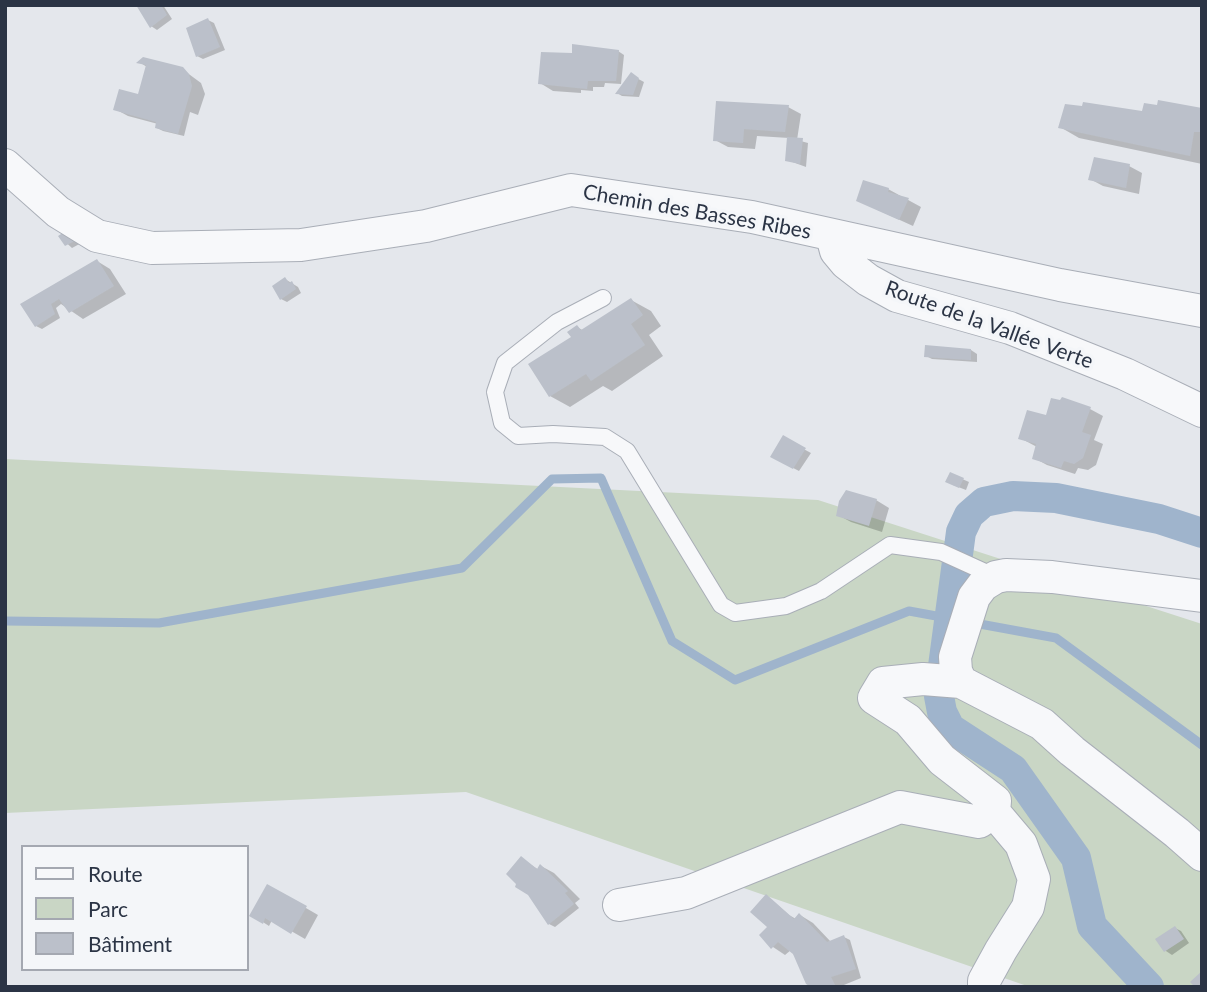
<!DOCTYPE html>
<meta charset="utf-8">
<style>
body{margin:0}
#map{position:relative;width:1207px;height:992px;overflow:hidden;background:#e4e7ec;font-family:Lato,sans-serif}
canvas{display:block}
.frame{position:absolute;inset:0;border:7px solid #2b3445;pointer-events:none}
.legend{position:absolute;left:21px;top:845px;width:228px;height:126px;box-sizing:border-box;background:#f4f6f9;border:2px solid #a4a8b1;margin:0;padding:9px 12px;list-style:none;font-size:21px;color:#2b3445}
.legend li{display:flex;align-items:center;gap:14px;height:35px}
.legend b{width:35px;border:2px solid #a4a8b1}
</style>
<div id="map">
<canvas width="1207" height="992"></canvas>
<div class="frame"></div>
<ul class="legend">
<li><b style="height:9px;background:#f7f8fa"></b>Route</li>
<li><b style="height:19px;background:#c9d6c5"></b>Parc</li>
<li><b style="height:19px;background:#bbc0ca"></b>Bâtiment</li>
</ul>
</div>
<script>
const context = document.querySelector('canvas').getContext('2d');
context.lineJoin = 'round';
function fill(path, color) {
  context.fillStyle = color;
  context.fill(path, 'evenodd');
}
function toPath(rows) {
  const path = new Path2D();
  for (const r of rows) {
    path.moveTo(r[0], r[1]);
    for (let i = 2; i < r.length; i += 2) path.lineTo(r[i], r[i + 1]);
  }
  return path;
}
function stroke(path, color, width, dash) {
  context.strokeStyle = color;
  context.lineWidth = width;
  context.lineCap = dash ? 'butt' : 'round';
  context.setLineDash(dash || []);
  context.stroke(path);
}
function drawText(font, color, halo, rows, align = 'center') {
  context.font = font + ' Lato,sans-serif';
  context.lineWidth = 7;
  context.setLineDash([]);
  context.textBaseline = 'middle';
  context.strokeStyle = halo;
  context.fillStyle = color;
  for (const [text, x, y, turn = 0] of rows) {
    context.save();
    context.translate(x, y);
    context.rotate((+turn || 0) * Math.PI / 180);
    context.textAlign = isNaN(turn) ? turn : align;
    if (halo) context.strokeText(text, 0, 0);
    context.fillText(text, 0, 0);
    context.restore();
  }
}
fill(toPath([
 [5,459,818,500,1202,624,1202,987,1030,987,466,792,5,813]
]), '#c9d6c5');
fill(toPath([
 [138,5,163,5,172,19,157,30,151,26],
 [208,20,214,23,225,50,203,59,197,56],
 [618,51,624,55,621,84,605,83,604,87,593,87,593,91,581,90,581,93,553,91,540,83,573,55],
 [139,62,182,69,201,83,205,94,198,115,190,112,184,136,163,131,157,128,158,124,128,116,115,109,139,96,147,67],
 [631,75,644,82,639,97,622,96,617,93],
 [788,107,801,114,797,140,808,143,806,167,787,160,789,138,757,136,755,149,728,147,715,140],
 [1202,110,1202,164,1079,138,1060,127,1143,113],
 [1129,166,1142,173,1139,194,1103,186,1090,179],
 [888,189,921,207,913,226,858,201],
 [60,237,85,241,72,248],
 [97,261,110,269,126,294,83,319,61,304,56,308,60,318,42,329,36,326,47,291],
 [285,279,298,287,301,293,287,302,281,299],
 [631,300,651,311,661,326,649,335,663,356,612,391,603,386,570,407,550,396,577,327,584,331],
 [971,350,977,354,977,362,932,359,926,356],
 [1090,409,1103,416,1094,440,1103,444,1096,465,1088,470,1078,468,1075,474,1047,465,1034,458,1037,447,1020,438,1047,417],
 [783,438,811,453,799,471,772,457],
 [951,474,969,482,966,490,953,485],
 [876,500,889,508,882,532,851,522,838,515],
 [522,859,539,870,541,866,554,873,580,899,575,903,579,908,555,927,549,924],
 [268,886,318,915,305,939,272,920,269,926,252,915],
 [767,896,789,915,796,919,800,915,813,923,831,942,844,937,850,940,861,978,839,987,813,987,791,950,785,955,773,947],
 [1175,928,1181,931,1189,943,1172,955,1166,951,1158,939]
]), '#0003');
stroke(toPath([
 [5,621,159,623,462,568,552,479,601,478,672,641,735,680,909,611,1056,638,1202,745]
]), '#9fb4cc', 9);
stroke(toPath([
 [1149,987,1092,926,1076,858,1013,769,950,728,942,712,939,696,961,532,969,515,984,502,1013,496,1056,498,1159,519,1202,533]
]), '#9fb4cc', 30);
fill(toPath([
 [136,5,161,5,167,15,150,28],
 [208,18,220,47,196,57,186,28],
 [572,44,619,50,616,81,588,81,587,89,538,84,541,52,572,53],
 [143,57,183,67,189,74,192,86,178,134,155,128,156,122,113,110,119,89,138,94,146,65,136,63],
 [631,72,639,78,633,95,615,94],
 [1158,100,1202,108,1202,132,1194,132,1190,156,1058,128,1065,104,1082,106,1083,102,1142,111,1144,103,1157,105],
 [716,101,789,105,785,132,744,129,743,143,713,141],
 [787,137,803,138,800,164,785,161],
 [1094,157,1130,164,1126,188,1088,180],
 [863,180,889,188,888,192,909,198,899,220,856,201],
 [72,227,80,238,65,246,58,236],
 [97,259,114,286,69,313,59,299,51,304,55,314,35,327,20,304],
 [285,277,289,283,292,281,296,289,280,300,272,286],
 [631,298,643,315,631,324,645,345,591,381,586,374,549,397,528,364,571,337,567,332,577,325,581,330],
 [925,345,971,349,971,360,924,357],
 [1062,397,1091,407,1082,432,1091,435,1083,458,1074,464,1064,461,1061,468,1032,459,1036,444,1018,439,1027,410,1046,415,1051,398,1060,400],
 [783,435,806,448,793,469,770,457],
 [950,472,964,478,959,488,945,482],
 [846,490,877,499,869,526,836,516,839,501],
 [521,856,537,869,540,864,568,891,565,893,574,904,548,925,528,895,515,887,516,884,506,874],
 [267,884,307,906,291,934,265,918,263,924,249,916],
 [766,894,794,919,799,913,827,942,844,935,856,969,831,977,836,987,811,987,806,984,793,954,778,942,771,949,759,935,767,927,750,912],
 [1175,926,1184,939,1164,952,1155,939],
 [1202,971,1202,987,1195,987,1190,982]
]), '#bbc0ca');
const lane = toPath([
 [603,298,557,322,505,363,495,392,502,423,518,436,553,434,605,437,627,451,721,605,735,613,786,606,821,591,890,545,941,552,996,577]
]);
const street = toPath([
 [5,165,58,212,97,236,152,248,301,245,426,226,571,190,752,217,1060,285,1202,311],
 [832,236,836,251,846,263,868,280,897,296,1010,328,1125,374,1202,411],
 [1202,596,1052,577,1006,575,996,577,983,585,974,597,955,657,956,671,961,682,1042,724,1072,751,1177,833,1202,855],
 [619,905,686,893,900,807,979,822,994,812,995,801,942,760,908,720,874,698,883,683,923,679,961,682],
 [984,987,984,981,1001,950,1028,907,1034,879,1021,844,994,812]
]);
stroke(lane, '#a9aeb7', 18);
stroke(street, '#a9aeb7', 34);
stroke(lane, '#f7f8fa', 16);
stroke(street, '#f7f8fa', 32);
drawText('21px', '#2b3445', '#f4f6f9', [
 ["Chemin des Basses Ribes",697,212,10],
 ["Route de la Vallée Verte",989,325,20]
]);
</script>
